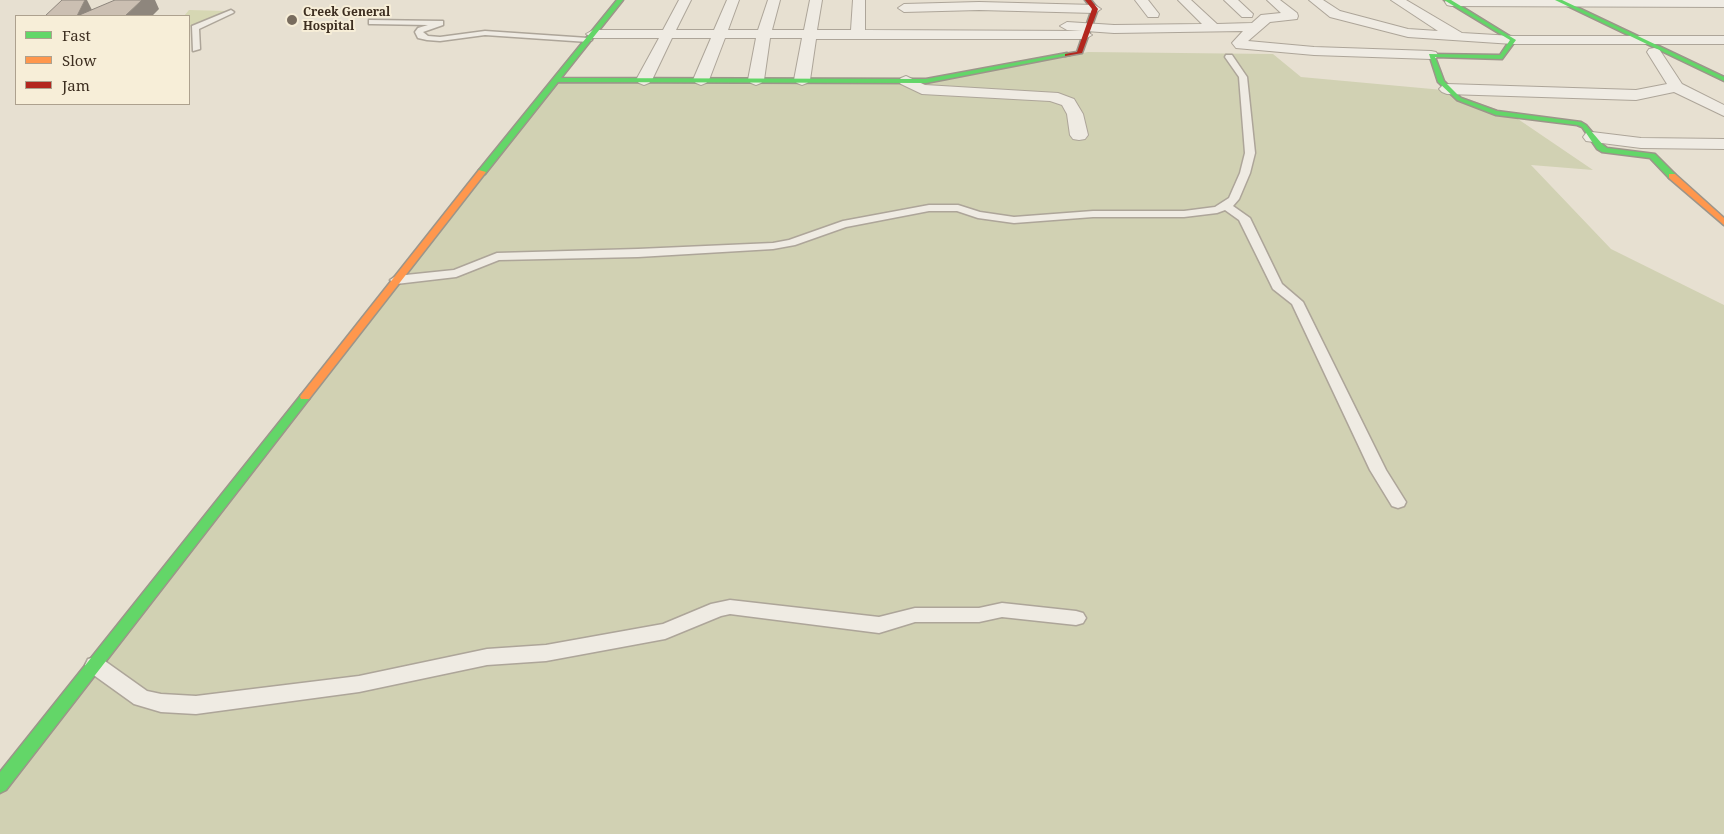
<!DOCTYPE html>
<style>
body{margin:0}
#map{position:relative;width:1724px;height:834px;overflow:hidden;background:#e7e0d1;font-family:"Noto Serif",serif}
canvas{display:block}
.legend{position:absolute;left:15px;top:15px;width:175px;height:90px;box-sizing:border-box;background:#f7eed8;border:1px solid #ada18e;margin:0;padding:6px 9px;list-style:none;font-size:15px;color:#3d2e20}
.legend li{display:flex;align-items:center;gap:10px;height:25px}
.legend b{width:25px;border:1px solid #ada18e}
</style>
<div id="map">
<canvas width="1724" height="834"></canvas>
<ul class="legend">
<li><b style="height:6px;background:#63d668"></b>Fast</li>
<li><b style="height:6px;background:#ff974d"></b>Slow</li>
<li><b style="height:6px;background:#b3261e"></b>Jam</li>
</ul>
</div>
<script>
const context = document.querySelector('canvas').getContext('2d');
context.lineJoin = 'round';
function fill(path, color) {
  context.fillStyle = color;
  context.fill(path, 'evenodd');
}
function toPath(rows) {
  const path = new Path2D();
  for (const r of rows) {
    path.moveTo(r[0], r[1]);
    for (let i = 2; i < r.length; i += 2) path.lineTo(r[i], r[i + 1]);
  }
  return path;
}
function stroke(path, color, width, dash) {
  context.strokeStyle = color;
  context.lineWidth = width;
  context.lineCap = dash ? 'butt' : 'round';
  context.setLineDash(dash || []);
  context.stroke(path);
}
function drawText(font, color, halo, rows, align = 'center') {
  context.font = font + ' "Noto Serif",serif';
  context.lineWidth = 4;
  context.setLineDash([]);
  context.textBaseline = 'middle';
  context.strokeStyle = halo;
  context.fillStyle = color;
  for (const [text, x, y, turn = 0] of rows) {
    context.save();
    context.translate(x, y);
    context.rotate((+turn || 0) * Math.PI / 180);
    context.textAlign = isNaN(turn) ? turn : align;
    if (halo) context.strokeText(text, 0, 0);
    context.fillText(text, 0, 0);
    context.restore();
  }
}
fill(toPath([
 [189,10,226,11,189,27,189,16,184,16]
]), '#d6d7b3');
fill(toPath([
 [1088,52,1273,54,1301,77,1443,90,1512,115,1593,170,1531,165,1611,249,1724,305,1724,834,0,834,0,791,555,82,927,83]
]), '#d1d1b3');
const lane = toPath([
 [231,10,234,12,233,13,199,29,200,49,193,51,192,26,231,10],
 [369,20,443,21,443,25,423,32,428,36,440,37,485,31,588,38,592,40,588,42,485,35,440,41,427,40,418,38,415,32,418,28,428,25,372,24,369,24,369,20],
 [1226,55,1232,55,1247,77,1255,153,1250,173,1239,199,1233,206,1250,218,1282,284,1303,302,1386,470,1406,502,1404,506,1398,508,1392,506,1370,470,1292,304,1273,289,1239,220,1225,210,1217,213,1184,217,1093,217,1014,223,978,218,957,211,929,211,846,227,795,245,773,249,638,257,499,260,456,277,396,284,390,280,396,276,454,270,497,253,638,249,773,243,789,240,843,221,929,205,958,205,980,212,1014,217,1093,211,1184,211,1215,207,1229,198,1240,173,1245,153,1239,77,1225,57,1226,55],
 [730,600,879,617,915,608,979,608,1002,603,1076,611,1083,613,1086,618,1083,623,1076,625,1002,617,979,622,915,622,879,633,730,614,721,616,665,639,546,661,487,665,359,692,196,714,161,712,134,704,88,671,85,665,88,659,95,657,102,659,147,691,161,694,196,696,359,676,487,649,546,645,663,624,711,604,730,600]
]);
const street = toPath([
 [679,0,691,0,676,30,714,30,727,0,739,0,728,30,758,30,768,0,780,0,772,30,804,30,810,0,822,0,817,30,851,30,853,0,865,0,865,30,1082,31,1067,30,1060,26,1067,22,1114,25,1202,24,1178,0,1191,0,1217,24,1252,23,1261,15,1281,13,1267,0,1280,0,1297,13,1298,16,1297,19,1270,22,1248,41,1314,47,1431,51,1436,52,1438,55,1436,58,1431,59,1314,55,1236,48,1232,43,1243,31,1114,33,1086,31,1092,35,1085,39,816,39,810,80,807,83,802,85,797,83,794,80,802,38,770,38,764,80,761,83,756,85,751,83,748,80,756,38,725,38,709,80,706,83,701,85,696,83,693,80,711,38,672,38,652,80,649,83,644,85,639,83,636,80,659,38,593,38,586,34,593,30,663,30,679,0],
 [1135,0,1148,0,1159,14,1158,17,1148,17,1135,0],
 [1224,0,1238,0,1253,14,1252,17,1242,17,1224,0],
 [1309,0,1323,0,1340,11,1408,29,1438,31,1391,0,1406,0,1462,33,1513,36,1724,36,1724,44,1513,44,1408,37,1330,17,1309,0],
 [1446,0,1724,0,1724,7,1451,6,1447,5,1445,2,1446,0],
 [979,2,1095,5,1101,9,1095,13,979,10,904,12,898,8,904,4,979,2],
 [1654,48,1659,49,1682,84,1724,105,1724,116,1674,92,1636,100,1447,94,1442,92,1439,89,1442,86,1447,84,1636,90,1667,84,1647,52,1649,49,1654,48],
 [906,76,925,85,1058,93,1074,99,1083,114,1088,135,1085,139,1079,140,1073,139,1070,135,1067,114,1062,105,1050,101,922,94,901,84,898,81,901,78,906,76],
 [1592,132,1641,138,1724,139,1724,149,1641,148,1586,141,1583,137,1586,133,1592,132]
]);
const fast = toPath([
 [617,0,623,0,561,78,926,79,1067,53,1070,55,926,83,558,82,485,174,479,174,479,170,617,0],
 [1444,0,1451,0,1516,40,1502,59,1435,57,1444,81,1461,98,1497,111,1581,122,1586,125,1603,145,1607,148,1655,154,1675,174,1675,178,1669,178,1650,158,1602,152,1597,149,1582,127,1577,125,1496,115,1457,100,1438,82,1429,54,1500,55,1510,40,1444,0],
 [1555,0,1562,0,1724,77,1724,81,1555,0],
 [305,394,309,395,310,397,309,399,6,790,0,793,0,772,301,395,305,394]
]);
const slow = toPath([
 [479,170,486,172,309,399,301,399,300,397,301,395,479,170],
 [1669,174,1675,174,1724,218,1724,225,1669,178,1669,174]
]);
const jam = toPath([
 [1085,0,1091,0,1098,9,1082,53,1065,56,1065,54,1077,52,1092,9,1085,0]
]);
stroke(lane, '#ada599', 3);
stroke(street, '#ada599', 2);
stroke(fast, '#9c958a', 3);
stroke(slow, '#9c958a', 3);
stroke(jam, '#9c958a', 3);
fill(lane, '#efebe3');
fill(street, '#efebe3');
fill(fast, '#63d668');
fill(slow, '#ff974d');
fill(jam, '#b3261e');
fill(toPath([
 [85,0,87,0,95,16,77,16],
 [142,0,155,0,159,9,152,16,125,16]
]), '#8e867d');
const building = toPath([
 [62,0,85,0,77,16,115,0,142,0,125,16,45,16,62,0]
]);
fill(building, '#cbbfb2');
stroke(building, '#8e867d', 1);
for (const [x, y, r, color] of [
 [292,20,6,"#786c5e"]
]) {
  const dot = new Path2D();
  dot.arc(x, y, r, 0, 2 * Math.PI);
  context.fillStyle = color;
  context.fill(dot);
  stroke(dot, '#f7eed8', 2);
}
drawText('bold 12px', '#3d2e20', '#f7eed8', [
 ["Creek General",303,13],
 ["Hospital",303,27]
], 'left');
</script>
